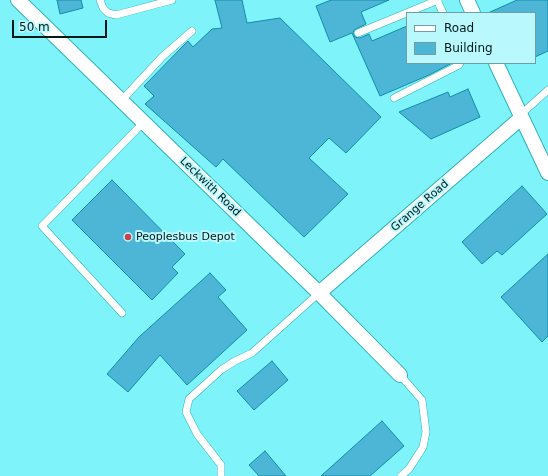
<!DOCTYPE html>
<style>
body{margin:0}
#map{position:relative;width:548px;height:476px;overflow:hidden;background:#7ff3fa;font-family:"DejaVu Sans",sans-serif}
canvas{display:block}
.legend{position:absolute;left:406px;top:12px;width:130px;height:52px;box-sizing:border-box;background:#b9f8fc;border:1px solid #6f9fa2;margin:0;padding:5px 7px;list-style:none;font-size:12px;color:#01191a}
.legend li{display:flex;align-items:center;gap:8px;height:20px}
.legend b{width:20px;border:1px solid #6f9fa2}
.scale{position:absolute;left:12px;top:20px;width:95px;height:18px;box-sizing:border-box;border:2px solid #01191a;border-top:0;padding-left:5px;font-size:12px;line-height:14px;white-space:nowrap;color:#01191a;-webkit-text-stroke:3px #b9f8fc;paint-order:stroke}
</style>
<div id="map">
<canvas width="548" height="476"></canvas>
<ul class="legend">
<li><b style="height:5px;background:#fff"></b>Road</li>
<li><b style="height:11px;background:#4db6d6"></b>Building</li>
</ul>
<div class="scale">50 m</div>
</div>
<script>
const context = document.querySelector('canvas').getContext('2d');
context.lineJoin = 'round';
function fill(path, color) {
  context.fillStyle = color;
  context.fill(path, 'evenodd');
}
function toPath(rows) {
  const path = new Path2D();
  for (const r of rows) {
    path.moveTo(r[0], r[1]);
    for (let i = 2; i < r.length; i += 2) path.lineTo(r[i], r[i + 1]);
  }
  return path;
}
function stroke(path, color, width, dash) {
  context.strokeStyle = color;
  context.lineWidth = width;
  context.lineCap = dash ? 'butt' : 'round';
  context.setLineDash(dash || []);
  context.stroke(path);
}
function drawText(font, color, halo, rows, align = 'center') {
  context.font = font + ' "DejaVu Sans",sans-serif';
  context.lineWidth = 4;
  context.setLineDash([]);
  context.textBaseline = 'middle';
  context.strokeStyle = halo;
  context.fillStyle = color;
  for (const [text, x, y, turn = 0] of rows) {
    context.save();
    context.translate(x, y);
    context.rotate((+turn || 0) * Math.PI / 180);
    context.textAlign = isNaN(turn) ? turn : align;
    if (halo) context.strokeText(text, 0, 0);
    context.fillText(text, 0, 0);
    context.restore();
  }
}
const building = toPath([
 [57,0,81,0,83,8,60,14,57,0],
 [215,0,242,0,247,23,280,18,381,117,346,153,329,138,309,158,348,194,304,237,223,159,216,167,145,104,154,96,144,86,185,44,188,41,193,47,212,29,222,28,215,0],
 [331,0,389,0,361,12,366,24,354,30,353,33,355,37,360,38,369,34,372,41,407,26,407,63,452,63,429,75,380,96,352,33,330,42,316,6,331,0],
 [517,0,548,0,548,51,535,57,535,13,488,13,517,0],
 [468,89,480,117,431,139,399,112,448,92,450,97,468,89],
 [112,180,185,254,172,267,178,273,152,300,72,220,112,180],
 [522,186,547,214,502,255,497,251,482,264,462,242,522,186],
 [548,254,548,336,542,342,501,297,548,254],
 [210,273,226,290,218,297,247,330,187,385,160,355,128,392,107,374,139,337,210,273],
 [272,361,288,380,254,410,237,391,272,361],
 [382,421,404,446,370,476,321,476,382,421],
 [265,451,286,476,259,476,249,465,265,451]
]);
fill(building, '#4db6d6');
stroke(building, '#118caa', 1);
const lane = toPath([
 [100,0,103,8,108,13,116,15,172,0],
 [437,0,443,13],
 [358,33,438,0],
 [394,98,459,65,460,63],
 [122,100,163,56,192,31],
 [520,115,548,90],
 [122,313,42,226,144,122],
 [400,375,422,400,426,432,423,447,409,469,401,476],
 [221,476,221,465,197,434,186,412,189,399,221,370,235,361,252,353,319,293]
]);
const street = toPath([
 [18,0,319,293,400,375],
 [467,0,473,13],
 [496,63,548,173],
 [319,293,521,118]
]);
stroke(lane, '#33b0b8', 8);
stroke(street, '#33b0b8', 16);
stroke(lane, '#fff', 7);
stroke(street, '#fff', 14);
for (const [x, y, r, color] of [
 [128,237,4,"#ce3f48"]
]) {
  const dot = new Path2D();
  dot.arc(x, y, r, 0, 2 * Math.PI);
  context.fillStyle = color;
  context.fill(dot);
  stroke(dot, '#b9f8fc', 1.5);
}
drawText('11px', '#01191a', '#b9f8fc', [
 ["Leckwith Road",210,187,44],
 ["Grange Road",420,206,-41]
]);
drawText('11px', '#01191a', '#b9f8fc', [
 ["Peoplesbus Depot",136,237]
], 'left');
</script>
